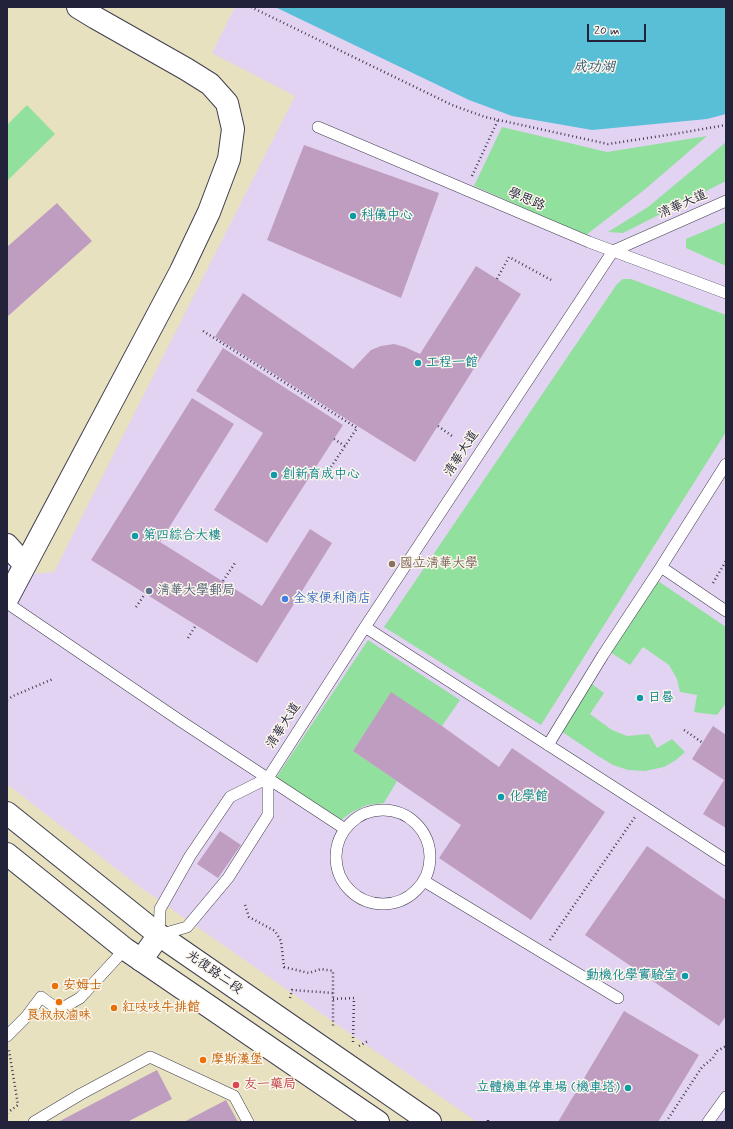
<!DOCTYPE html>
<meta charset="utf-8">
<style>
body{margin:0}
#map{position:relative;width:733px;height:1129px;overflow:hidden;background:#e8e1bf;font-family:Mynerve,sans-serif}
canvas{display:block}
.frame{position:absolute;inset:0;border:8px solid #22223b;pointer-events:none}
.scale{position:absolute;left:587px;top:24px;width:59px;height:18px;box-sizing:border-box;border:2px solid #22223b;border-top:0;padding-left:5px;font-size:12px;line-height:14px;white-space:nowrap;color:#22223b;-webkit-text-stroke:3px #fbf7ec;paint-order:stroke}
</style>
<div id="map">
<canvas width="733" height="1129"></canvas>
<div class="frame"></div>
<div class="scale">20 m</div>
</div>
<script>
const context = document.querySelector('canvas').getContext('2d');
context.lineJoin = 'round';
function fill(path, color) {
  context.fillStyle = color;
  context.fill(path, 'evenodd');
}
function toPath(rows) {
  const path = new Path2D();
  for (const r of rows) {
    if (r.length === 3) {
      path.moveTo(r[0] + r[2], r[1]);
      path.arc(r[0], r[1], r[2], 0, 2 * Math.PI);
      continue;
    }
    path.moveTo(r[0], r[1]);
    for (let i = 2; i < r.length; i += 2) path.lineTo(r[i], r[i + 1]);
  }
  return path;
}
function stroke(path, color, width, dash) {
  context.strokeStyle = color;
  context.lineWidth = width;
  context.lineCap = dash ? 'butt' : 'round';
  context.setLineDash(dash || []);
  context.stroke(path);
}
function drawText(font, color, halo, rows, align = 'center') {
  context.font = font + ' Mynerve,"LXGW WenKai TC",sans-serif';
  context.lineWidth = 3;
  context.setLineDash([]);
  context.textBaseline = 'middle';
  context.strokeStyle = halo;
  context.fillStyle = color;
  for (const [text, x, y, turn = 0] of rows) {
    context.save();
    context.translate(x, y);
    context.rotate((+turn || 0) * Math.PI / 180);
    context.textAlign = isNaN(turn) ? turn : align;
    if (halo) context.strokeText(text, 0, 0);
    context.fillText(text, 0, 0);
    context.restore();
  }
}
fill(toPath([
 [235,7,726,7,726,1122,477,1122,137,885,7,784,7,553,32,574,54,572,295,96,212,53]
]), '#e3d3f2');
fill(toPath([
 [27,105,55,134,7,181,7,125],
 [502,127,607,152,707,136,643,191,586,235,474,186],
 [726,142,726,181,623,233,608,232,648,207],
 [726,222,726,266,686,248,686,239],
 [623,279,631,279,726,315,726,432,541,725,384,627,617,284],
 [658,581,726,627,726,703,717,715,694,712,697,695,680,692,677,679,669,665,643,647,630,665,610,652],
 [368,640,460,700,442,726,391,693,353,751,397,781,384,803,367,805,352,812,341,820,276,778],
 [592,684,604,693,590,714,612,730,627,736,649,734,657,748,672,739,685,752,676,760,664,767,645,771,628,770,613,765,598,756,561,731]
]), '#92e09e');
fill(toPath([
 [275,7,726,7,726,114,707,119,592,130,512,116,469,100]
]), '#59bfd7');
fill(toPath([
 [304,145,439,193,401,298,267,240],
 [57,203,92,241,7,317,7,247],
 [476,266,521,294,415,462,215,337,243,293,353,369,371,350,381,346,394,344,405,347,420,354],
 [223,348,343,425,267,543,214,510,263,433,196,391],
 [192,398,234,424,160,542,262,606,310,529,332,543,257,663,91,560],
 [391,692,442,726,499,767,512,748,605,812,531,920,439,858,461,825,353,751],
 [713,726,726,735,726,828,703,814,724,780,692,759],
 [220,831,241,845,218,878,197,864],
 [647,846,726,900,726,1016,719,1026,585,935],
 [624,1011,699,1055,658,1122,558,1122],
 [157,1070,172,1099,127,1122,58,1122],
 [226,1100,238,1122,184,1122]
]), '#be9dc1');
const service = toPath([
 [318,127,589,242,726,293],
 [661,567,726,464],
 [7,603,182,722,345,829],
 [365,627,643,806,726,860],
 [548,745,603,655,661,567,726,611],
 [268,778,268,815,228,878,187,927,159,935,160,909,190,856,230,797,268,778,365,627,613,251,726,201],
 [383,857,47],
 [424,881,618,998],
 [7,1036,26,1017,41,997,59,1010,80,998,125,949],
 [34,1122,81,1094,150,1057,234,1096,248,1122],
 [708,1122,726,1097]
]);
const minor = toPath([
 [7,545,25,565],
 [7,599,181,271,209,212,229,159,233,129,227,103,210,84,186,69,96,18,78,7],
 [141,960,159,935]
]);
const secondary = toPath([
 [7,813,159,935,430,1122],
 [7,854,125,949,378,1122]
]);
stroke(service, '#403f4f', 12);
stroke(minor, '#403f4f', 24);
stroke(secondary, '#403f4f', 24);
stroke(toPath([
 [251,7,452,105,485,117,608,144,674,134,726,125],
 [472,176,498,120],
 [497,279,509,257,553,281],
 [203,331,357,428,331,467],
 [438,426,452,436],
 [334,439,345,446],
 [223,581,235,563],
 [713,583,726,561],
 [136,607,145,594],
 [188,638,196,625],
 [7,700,13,696,53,679],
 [684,730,703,743],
 [245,905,249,917,275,931,281,941,284,967,309,973,321,969,333,971,333,1028],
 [550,940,635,817],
 [290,998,292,990,333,993],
 [333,999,354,998,353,1042],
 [359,1046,368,1041],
 [7,1113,18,1105,9,1050],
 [488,1120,488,1122],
 [666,1122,702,1067,713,1058,717,1051,726,1046]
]), '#403f4f', 2.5, [1, 3]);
stroke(service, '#fff', 11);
stroke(minor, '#fff', 22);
stroke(secondary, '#fff', 22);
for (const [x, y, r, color] of [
 [353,216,4,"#0f9aa8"],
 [418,363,4,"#0f9aa8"],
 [274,475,4,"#0f9aa8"],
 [135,536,4,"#0f9aa8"],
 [392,564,4,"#8d6e63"],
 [149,591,4,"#5c6f8a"],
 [285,599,4,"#3f7fe0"],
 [640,698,4,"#0f9aa8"],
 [501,797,4,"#0f9aa8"],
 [685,976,4,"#0f9aa8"],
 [55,986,4,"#e8710a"],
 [59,1002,4,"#e8710a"],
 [114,1008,4,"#e8710a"],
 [203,1060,4,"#e8710a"],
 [236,1085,4,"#e0444e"],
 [628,1088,4,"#0f9aa8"]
]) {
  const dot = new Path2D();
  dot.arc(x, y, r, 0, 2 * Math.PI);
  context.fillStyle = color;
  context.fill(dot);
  stroke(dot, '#fbf7ec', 1.5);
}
drawText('13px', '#22223b', '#fbf7ec', [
 ["學思路",526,200,23],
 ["清華大道",683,205,-24],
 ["清華大道",462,454,-57],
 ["清華大道",284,726,-57],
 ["光復路二段",214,973,35]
]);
drawText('13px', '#0d838f', '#fbf7ec', [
 ["科儀中心",361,216],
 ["工程一館",426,363],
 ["創新育成中心",282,475],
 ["第四綜合大樓",143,536],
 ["日晷",648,698],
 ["化學館",509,797],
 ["動機化學實驗室",677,976,"right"],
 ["立體機車停車場 (機車塔)",620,1088,"right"]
], 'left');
drawText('13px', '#785e54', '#fbf7ec', [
 ["國立清華大學",400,564]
], 'left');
drawText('13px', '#4e5e75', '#fbf7ec', [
 ["清華大學郵局",157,591]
], 'left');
drawText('13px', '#366cbe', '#fbf7ec', [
 ["全家便利商店",293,599]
], 'left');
drawText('13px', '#c56008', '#fbf7ec', [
 ["安姆士",63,986],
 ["紅吱吱牛排館",122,1008],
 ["良叔叔滷味",59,1016,"center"],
 ["摩斯漢堡",211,1060]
], 'left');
drawText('13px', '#be3a42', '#fbf7ec', [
 ["友一藥局",244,1085]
], 'left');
drawText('italic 14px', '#355972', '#fbf7ec', [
 ["成功湖",594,68]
]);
</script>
